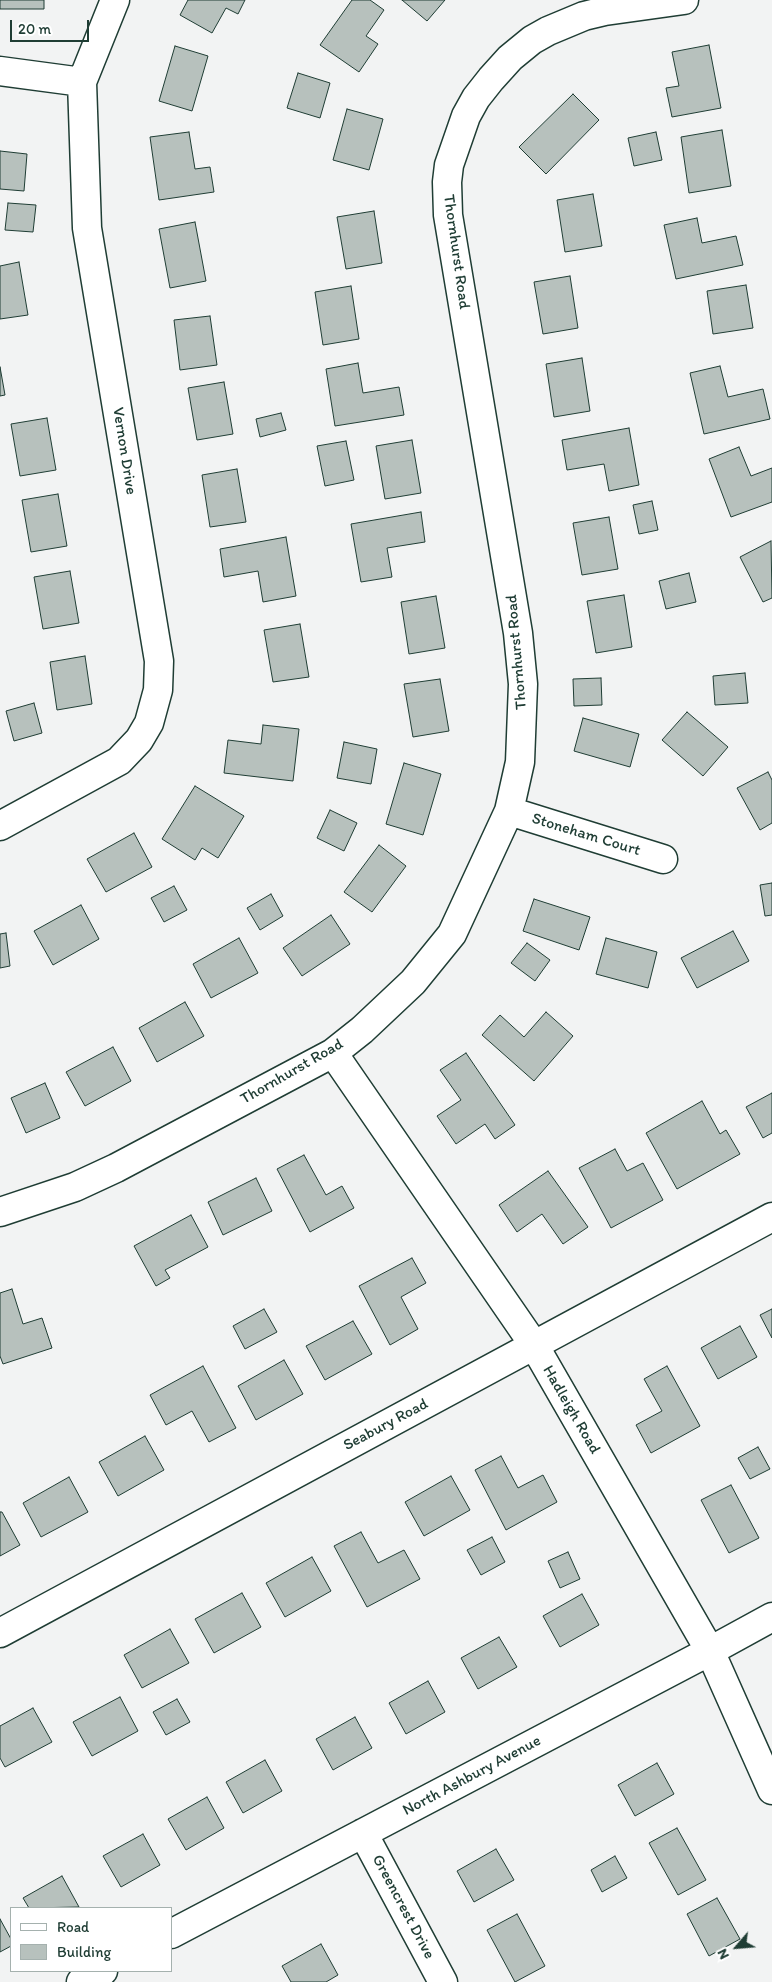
<!DOCTYPE html>
<style>
body{margin:0}
#map{position:relative;width:772px;height:1982px;overflow:hidden;background:#f2f3f3;font-family:Itim,sans-serif}
canvas{display:block}
.legend{position:absolute;left:10px;top:1907px;width:162px;height:65px;box-sizing:border-box;background:#fff;border:1px solid #a5b1ae;margin:0;padding:6px 9px;list-style:none;font-size:15px;color:#1f3d34}
.legend li{display:flex;align-items:center;gap:10px;height:25px}
.legend b{width:25px;border:1px solid #a5b1ae}
.north{position:absolute;left:712px;top:1922px;width:50px;height:50px;-webkit-text-stroke:4px #fff;paint-order:stroke;rotate:243deg;font-size:14px;font-weight:700;line-height:20px;text-align:center;color:#1f3d34}
.north::after{content:'';display:block;margin:auto;width:18px;height:22px;background:#1f3d34;clip-path:polygon(50% 0,100% 100%,50% 72%,0 100%)}
.scale{position:absolute;left:10px;top:20px;width:79px;height:22px;box-sizing:border-box;border:2px solid #1f3d34;border-top:0;padding-left:6px;font-size:15px;line-height:18px;white-space:nowrap;color:#1f3d34;-webkit-text-stroke:4px #fff;paint-order:stroke}
</style>
<div id="map">
<canvas width="772" height="1982"></canvas>
<ul class="legend">
<li><b style="height:6px;background:#fff"></b>Road</li>
<li><b style="height:14px;background:#b7c1bd"></b>Building</li>
</ul>
<div class="north">N</div>
<div class="scale">20 m</div>
</div>
<script>
const context = document.querySelector('canvas').getContext('2d');
context.lineJoin = 'round';
function fill(path, color) {
  context.fillStyle = color;
  context.fill(path, 'evenodd');
}
function toPath(rows) {
  const path = new Path2D();
  for (const r of rows) {
    path.moveTo(r[0], r[1]);
    for (let i = 2; i < r.length; i += 2) path.lineTo(r[i], r[i + 1]);
  }
  return path;
}
function stroke(path, color, width, dash) {
  context.strokeStyle = color;
  context.lineWidth = width;
  context.lineCap = dash ? 'butt' : 'round';
  context.setLineDash(dash || []);
  context.stroke(path);
}
function drawText(font, color, halo, rows, align = 'center') {
  context.font = font + ' Itim,sans-serif';
  context.lineWidth = 4;
  context.setLineDash([]);
  context.textBaseline = 'middle';
  context.strokeStyle = halo;
  context.fillStyle = color;
  for (const [text, x, y, turn = 0] of rows) {
    context.save();
    context.translate(x, y);
    context.rotate((+turn || 0) * Math.PI / 180);
    context.textAlign = isNaN(turn) ? turn : align;
    if (halo) context.strokeText(text, 0, 0);
    context.fillText(text, 0, 0);
    context.restore();
  }
}
const building = toPath([
 [0,0,44,0,44,9,0,9,0,0],
 [188,0,245,0,238,14,226,8,212,33,180,15,188,0],
 [352,0,370,0,384,10,366,36,378,44,359,72,320,45,352,0],
 [402,0,445,0,427,21,402,0],
 [709,45,721,108,672,117,666,88,679,86,672,52,709,45],
 [175,46,208,56,192,111,159,101,175,46],
 [298,73,330,83,320,118,287,108,298,73],
 [573,94,599,120,546,174,519,147,573,94],
 [347,109,383,119,369,170,333,160,347,109],
 [722,130,731,186,689,193,681,137,722,130],
 [189,132,195,169,210,167,214,192,159,200,150,137,189,132],
 [656,132,662,160,634,166,628,138,656,132],
 [0,151,27,154,24,191,0,189,0,151],
 [593,194,602,246,565,252,557,200,593,194],
 [8,203,36,205,33,232,5,230,8,203],
 [374,211,382,263,346,269,337,217,374,211],
 [697,218,702,243,736,236,743,265,676,279,664,225,697,218],
 [195,222,206,281,170,288,159,229,195,222],
 [19,262,28,315,0,319,0,266,19,262],
 [570,276,578,328,543,334,534,282,570,276],
 [746,285,753,328,713,334,707,291,746,285],
 [351,286,359,339,323,345,315,292,351,286],
 [210,316,217,365,180,370,174,320,210,316],
 [582,358,590,411,554,417,546,364,582,358],
 [358,363,363,393,399,387,404,415,335,426,326,369,358,363],
 [720,366,728,397,763,389,770,419,704,434,690,373,720,366],
 [0,367,5,395,0,396,0,367],
 [224,382,233,434,197,440,188,388,224,382],
 [281,413,286,430,260,437,256,419,281,413],
 [47,418,56,470,20,476,11,424,47,418],
 [629,428,639,485,609,491,604,464,567,470,562,440,629,428],
 [412,440,421,493,385,499,376,446,412,440],
 [346,441,354,480,325,486,317,446,346,441],
 [739,447,751,476,772,468,772,502,731,517,709,459,739,447],
 [237,469,246,522,210,527,202,475,237,469],
 [58,494,67,546,31,552,22,500,58,494],
 [652,501,658,530,639,534,633,505,652,501],
 [421,512,425,542,387,548,392,577,361,582,351,524,421,512],
 [609,517,618,569,582,575,573,523,609,517],
 [286,537,296,596,263,602,258,571,224,577,220,549,286,537],
 [771,541,772,598,763,602,740,557,771,541],
 [70,571,79,623,43,629,34,577,70,571],
 [689,573,696,602,666,609,659,581,689,573],
 [624,595,632,647,596,653,587,601,624,595],
 [436,596,445,648,409,654,401,602,436,596],
 [300,624,309,677,273,682,264,630,300,624],
 [85,656,92,704,57,710,50,662,85,656],
 [745,673,748,703,715,705,713,676,745,673],
 [601,678,602,705,574,706,573,679,601,678],
 [440,679,449,731,413,737,404,684,440,679],
 [34,703,42,733,14,741,6,711,34,703],
 [687,712,728,747,703,776,662,740,687,712],
 [583,718,639,734,630,767,574,751,583,718],
 [263,725,299,729,293,781,224,773,228,740,261,744,263,725],
 [344,742,377,749,371,784,337,778,344,742],
 [404,763,441,774,423,835,386,824,404,763],
 [768,772,772,780,772,823,760,830,737,788,768,772],
 [195,786,244,816,218,858,202,848,195,860,162,839,195,786],
 [330,810,357,823,344,851,317,838,330,810],
 [134,833,152,867,106,892,87,859,134,833],
 [379,845,406,866,372,912,344,892,379,845],
 [772,883,772,915,765,916,760,885,772,883],
 [174,886,187,910,164,922,151,898,174,886],
 [271,894,283,916,260,930,247,908,271,894],
 [534,899,590,917,579,950,523,931,534,899],
 [81,905,99,939,53,965,34,931,81,905],
 [331,915,350,944,302,976,283,948,331,915],
 [733,931,749,961,697,988,681,958,733,931],
 [6,933,10,966,0,968,0,934,6,933],
 [239,938,258,973,211,998,193,964,239,938],
 [606,938,657,952,648,988,596,974,606,938],
 [527,943,550,960,535,981,511,963,527,943],
 [185,1002,204,1036,157,1062,139,1028,185,1002],
 [546,1012,573,1036,534,1081,482,1035,500,1015,524,1037,546,1012],
 [113,1047,131,1081,85,1106,66,1072,113,1047],
 [466,1053,515,1125,495,1139,485,1124,456,1144,437,1116,461,1100,440,1070,466,1053],
 [45,1083,60,1118,26,1133,11,1098,45,1083],
 [772,1093,772,1133,763,1138,746,1107,772,1093],
 [702,1101,720,1134,726,1130,740,1154,677,1189,646,1133,702,1101],
 [615,1149,627,1171,643,1163,663,1200,611,1228,579,1168,615,1149],
 [304,1155,326,1195,342,1186,354,1208,310,1232,277,1169,304,1155],
 [548,1171,588,1227,563,1244,542,1214,517,1232,499,1205,548,1171],
 [256,1178,272,1211,223,1235,208,1202,256,1178],
 [191,1215,208,1247,165,1270,170,1278,156,1286,134,1246,191,1215],
 [412,1258,426,1283,401,1297,418,1329,390,1345,359,1286,412,1258],
 [12,1289,23,1324,42,1318,52,1348,3,1364,0,1356,0,1293,12,1289],
 [264,1309,277,1332,245,1349,233,1326,264,1309],
 [772,1309,772,1338,760,1315,772,1309],
 [353,1321,372,1354,325,1380,306,1346,353,1321],
 [740,1326,757,1357,718,1379,701,1348,740,1326],
 [284,1360,303,1394,256,1420,238,1386,284,1360],
 [203,1366,236,1428,209,1442,192,1411,166,1425,150,1395,203,1366],
 [667,1366,700,1426,651,1453,636,1425,662,1411,644,1379,667,1366],
 [145,1436,164,1470,118,1496,99,1462,145,1436],
 [758,1447,770,1469,750,1479,738,1458,758,1447],
 [501,1456,518,1488,543,1475,557,1502,506,1530,475,1470,501,1456],
 [451,1476,470,1510,424,1536,405,1502,451,1476],
 [69,1477,88,1512,41,1537,23,1503,69,1477],
 [731,1485,759,1538,729,1553,701,1500,731,1485],
 [0,1512,2,1512,20,1545,0,1556,0,1512],
 [361,1532,378,1563,404,1550,420,1579,367,1607,334,1546,361,1532],
 [492,1537,505,1562,481,1575,467,1550,492,1537],
 [568,1552,580,1579,560,1588,548,1561,568,1552],
 [312,1557,331,1591,285,1617,266,1583,312,1557],
 [242,1593,261,1627,214,1653,195,1619,242,1593],
 [582,1594,599,1625,560,1647,543,1616,582,1594],
 [170,1629,189,1663,142,1688,124,1655,170,1629],
 [499,1637,517,1667,478,1689,461,1658,499,1637],
 [428,1681,445,1712,406,1734,389,1703,428,1681],
 [120,1697,138,1731,92,1756,73,1722,120,1697],
 [177,1699,190,1722,166,1735,153,1712,177,1699],
 [33,1708,52,1742,5,1767,0,1758,0,1726,33,1708],
 [355,1717,372,1748,333,1770,316,1739,355,1717],
 [265,1760,282,1791,243,1813,226,1782,265,1760],
 [657,1763,674,1794,635,1816,618,1785,657,1763],
 [207,1797,224,1828,186,1850,168,1819,207,1797],
 [677,1828,706,1880,678,1895,649,1843,677,1828],
 [143,1834,160,1865,121,1887,103,1856,143,1834],
 [496,1849,514,1880,474,1902,457,1871,496,1849],
 [615,1856,627,1878,602,1892,591,1870,615,1856],
 [62,1876,79,1907,29,1908,23,1898,62,1876],
 [717,1898,740,1939,709,1956,687,1914,717,1898],
 [517,1914,545,1966,515,1982,487,1930,517,1914],
 [0,1919,11,1939,11,1946,0,1952,0,1919],
 [321,1944,338,1975,326,1982,291,1982,282,1966,321,1944]
]);
fill(building, '#b7c1bd');
stroke(building, '#1f3d34', 1);
const street = toPath([
 [0,71,82,82],
 [509,811,663,859],
 [0,826,119,761,139,740,149,723,158,690,159,661,87,228,82,82,115,0],
 [333,1053,534,1345,710,1651,772,1790],
 [0,1212,75,1187,116,1168,333,1053,362,1030,413,982,452,934,509,811,520,762,523,684,518,633,448,215,447,182,449,165,466,116,476,98,491,79,510,58,532,40,548,31,584,16,605,11,684,0],
 [0,1633,772,1217],
 [363,1833,443,1982],
 [171,1934,710,1651,772,1617],
 [81,1982,103,1971]
]);
stroke(street, '#1f3d34', 31);
stroke(street, '#fff', 28);
drawText('16px', '#1f3d34', '#fff', [
 ["Thornhurst Road",456,252,82],
 ["Vernon Drive",124,451,81],
 ["Thornhurst Road",517,652,-95],
 ["Stoneham Court",586,835,17],
 ["Thornhurst Road",292,1072,-30],
 ["Hadleigh Road",571,1410,60],
 ["Seabury Road",386,1425,-28],
 ["North Ashbury Avenue",472,1776,-28],
 ["Greencrest Drive",403,1907,62]
]);
</script>
